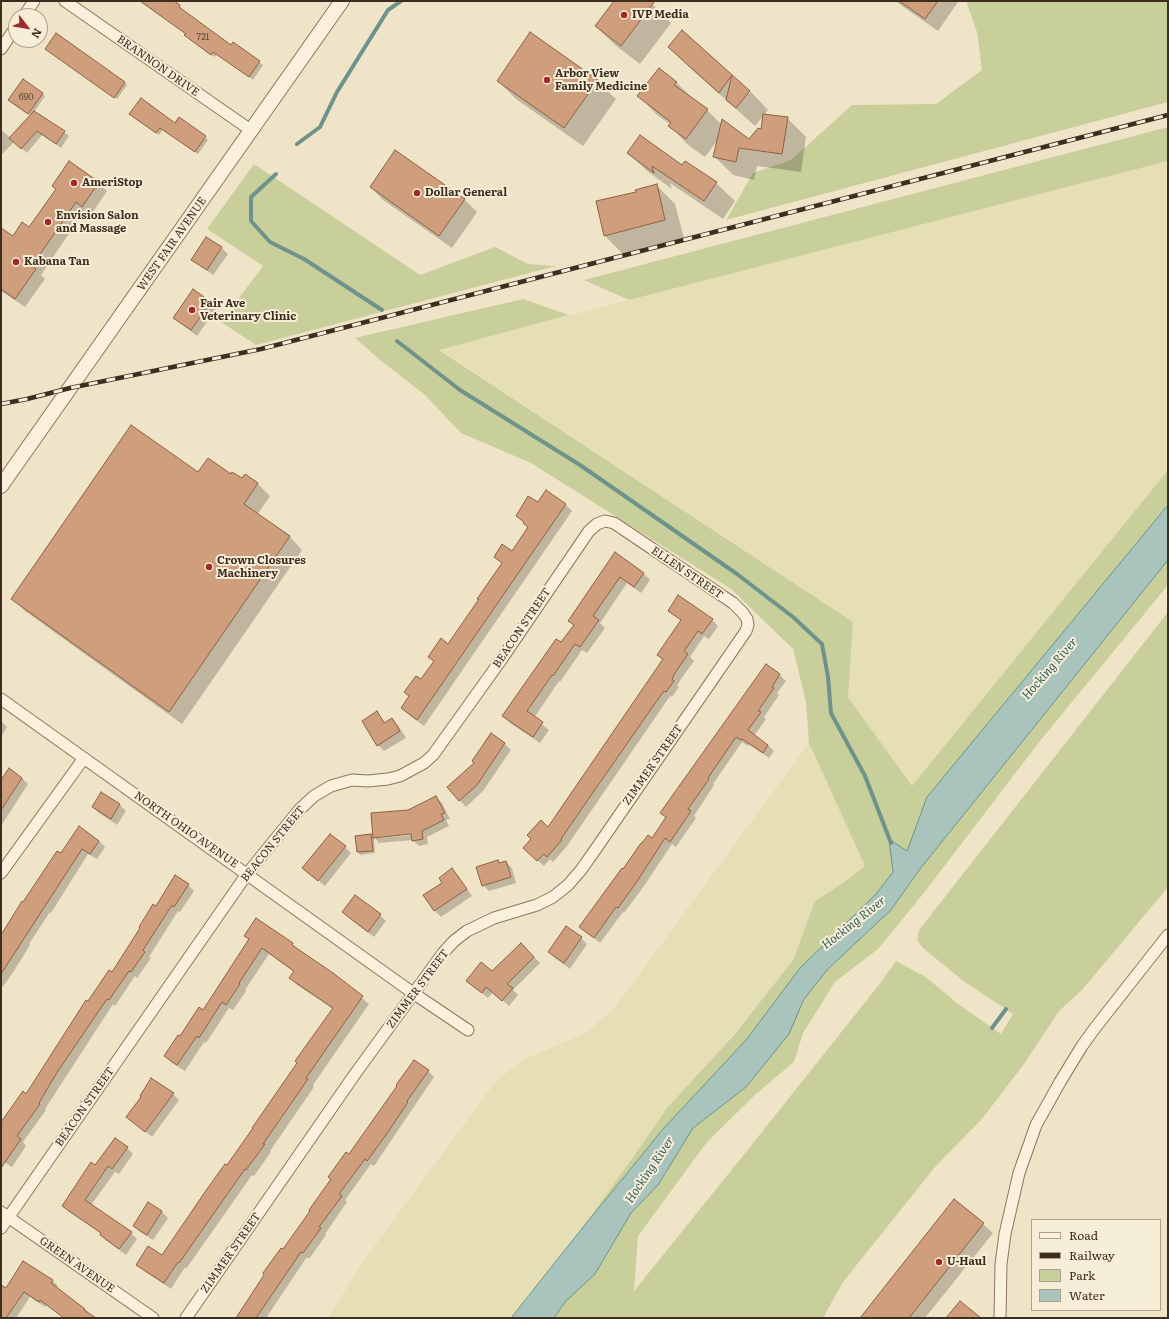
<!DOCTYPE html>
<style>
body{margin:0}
#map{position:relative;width:1169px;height:1319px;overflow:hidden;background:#f0e4c8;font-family:Literata,serif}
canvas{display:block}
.frame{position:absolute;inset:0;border:2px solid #3d2e20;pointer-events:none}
.legend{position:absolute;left:1031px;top:1219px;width:130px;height:92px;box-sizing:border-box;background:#f7eed8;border:1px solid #ada18e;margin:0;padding:5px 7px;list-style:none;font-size:12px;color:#3d2e20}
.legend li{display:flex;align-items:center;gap:8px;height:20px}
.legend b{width:20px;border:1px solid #ada18e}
.north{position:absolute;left:8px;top:8px;width:40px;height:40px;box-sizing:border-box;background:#f7eed8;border:1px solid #ada18e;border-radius:50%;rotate:121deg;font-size:11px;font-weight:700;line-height:16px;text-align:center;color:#3d2e20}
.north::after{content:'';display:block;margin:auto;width:14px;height:18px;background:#9e2a2b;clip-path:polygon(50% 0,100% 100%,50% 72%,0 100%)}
</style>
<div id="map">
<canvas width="1169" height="1319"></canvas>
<div class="frame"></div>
<ul class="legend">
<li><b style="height:5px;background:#faf1dc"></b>Road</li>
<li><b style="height:5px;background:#3d2e20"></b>Railway</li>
<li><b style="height:11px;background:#c9cf9b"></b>Park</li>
<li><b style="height:11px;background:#a9c4bc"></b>Water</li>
</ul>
<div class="north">N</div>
</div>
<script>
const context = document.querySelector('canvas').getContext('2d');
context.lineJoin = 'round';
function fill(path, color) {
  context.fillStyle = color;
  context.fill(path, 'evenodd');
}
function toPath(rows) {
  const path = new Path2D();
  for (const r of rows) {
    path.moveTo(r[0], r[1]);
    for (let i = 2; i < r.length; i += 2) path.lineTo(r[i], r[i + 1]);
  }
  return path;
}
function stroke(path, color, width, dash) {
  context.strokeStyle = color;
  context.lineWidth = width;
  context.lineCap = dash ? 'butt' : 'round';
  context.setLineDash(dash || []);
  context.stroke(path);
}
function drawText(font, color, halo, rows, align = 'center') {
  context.font = font + ' Literata,serif';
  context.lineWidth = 4;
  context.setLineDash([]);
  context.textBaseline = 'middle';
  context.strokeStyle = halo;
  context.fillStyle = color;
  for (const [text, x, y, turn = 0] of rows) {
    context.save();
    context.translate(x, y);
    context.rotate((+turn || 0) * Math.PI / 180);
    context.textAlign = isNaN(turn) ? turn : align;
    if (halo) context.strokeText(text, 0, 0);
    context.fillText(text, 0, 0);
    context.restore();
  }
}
fill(toPath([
 [1168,161,1168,470,912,786,848,697,853,622,439,349],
 [809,743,865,866,843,883,815,901,793,960,622,1173,576,1236,511,1318,328,1318,362,1263,496,1081,523,1060,588,1032,616,1006]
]), '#e6deb5');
fill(toPath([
 [966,1,1168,1,1168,102,726,220,753,173,791,160,852,105,936,104,982,70,977,32],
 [1168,127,1168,161,629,300,584,280],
 [254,164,420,275,495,247,528,264,556,266,256,345,221,322,263,266,207,229],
 [523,299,569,315,439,350,853,622,848,697,912,786,1168,470,1168,585,1040,741,923,894,878,949,835,982,803,1033,794,1062,756,1094,707,1142,638,1236,634,1291,742,1157,878,986,896,961,926,977,958,1004,1001,1034,1013,1014,962,980,923,948,917,940,919,930,1168,612,1168,887,1082,990,1059,1011,1024,1064,982,1119,935,1167,843,1282,823,1318,511,1318,576,1236,622,1173,668,1107,734,1035,793,960,815,901,843,883,865,866,809,743,806,702,793,649,731,589,531,463,461,433,425,395,379,359,355,338]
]), '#c9cf9b');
const water = toPath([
 [1168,505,1168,560,920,869,891,910,828,969,804,999,789,1034,746,1087,693,1128,658,1185,631,1213,595,1274,565,1302,554,1318,511,1318,576,1236,663,1129,746,1040,800,968,876,894,893,872,889,839,907,851,927,797,1168,505]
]);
fill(water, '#a9c4bc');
stroke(water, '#6f938a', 1);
fill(toPath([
 [140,1,172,1,179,6,183,10,182,11,232,46,259,62,263,65,253,80,217,54,215,57,189,39,186,35,186,34],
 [615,1,649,1,671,23,640,64,615,45,596,26],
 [895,1,957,1,958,2,938,31],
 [682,32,749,91,748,93,749,94,751,92,768,110,764,115,787,118,806,137,801,172,757,166,754,180,733,175,715,157,719,138,705,157,688,145,670,126,671,125,657,115,639,96,676,82,695,101,707,110,722,125,749,140,762,130,764,115,755,126,688,66,669,47],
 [49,51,124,82,127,85,117,99],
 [498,81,597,81,616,99,583,146,516,99],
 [43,94,45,96,34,112,64,132,69,136,61,148,42,135,27,153,14,142,1,155,1,130,11,138,31,116,12,103],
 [133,117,176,124,205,137,208,140,198,154,163,129,159,135],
 [628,153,716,183,735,201,723,219,670,183,672,189,647,171],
 [98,183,107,191,91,215,85,210,41,275,45,279,25,307,1,291,1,229,13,238,30,229],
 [656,185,675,204,684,238,643,248,644,250,624,255,605,236,597,202,637,192],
 [371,187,464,199,477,212,452,248,383,200],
 [207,238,222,248,228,254,213,275,199,265,193,259],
 [210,303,216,309,197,336,180,323,174,317],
 [198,473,231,475,242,480,245,475,258,484,270,496,257,515,290,537,302,550,182,724,25,611,12,598],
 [538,504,565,504,572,511,424,726,409,715,402,708,435,662,429,657,449,645,503,564,495,557,512,552,529,527,517,516],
 [616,554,643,573,650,580,641,593,627,583,600,623,605,628,587,653,582,650,560,682,559,681,534,718,549,730,540,743,510,723,504,716,574,626,570,621],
 [669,610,712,620,718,626,709,639,704,636,690,657,694,661,681,679,677,686,679,687,672,697,670,696,567,846,553,862,550,859,544,866,530,854,663,660,658,655,682,621],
 [766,666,780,675,786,681,777,693,779,695,764,717,766,719,754,736,768,745,774,751,769,758,749,744,748,746,742,742,713,784,714,785,694,816,696,818,676,847,672,844,644,886,624,913,623,912,600,943,580,927,652,839,667,818,662,813],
 [377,713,386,723,392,719,398,725,406,738,384,751,378,745],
 [1,721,7,727,1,737],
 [491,735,505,744,511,750,483,791,466,807,448,788,475,763],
 [9,770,22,778,28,784,1,826,1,782],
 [102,793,120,805,126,811,117,825,99,813,93,807],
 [436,797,442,803,450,819,446,820,449,826,427,837,428,844,419,846,413,840,379,843,374,837,409,811],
 [416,833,416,835,378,838,378,836],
 [79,828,99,841,105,847,97,859,88,854,51,913,50,912,29,944,30,945,14,971,1,989,1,937,23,904,61,854],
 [371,835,374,838,375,853,360,855,358,852],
 [345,847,351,853,325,886,310,874],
 [498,861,501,863,506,862,512,868,516,883,489,891,483,885],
 [452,870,458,876,472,896,441,917,435,911,425,896,443,883],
 [188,885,194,891,180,912,178,911,149,957,151,958,137,978,135,976,115,1006,113,1004,45,1109,46,1110,23,1142,26,1146,12,1167,1,1160,1,1123,26,1095,89,1003,112,973,156,907],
 [343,912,380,915,386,921,374,937,349,918],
 [566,927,581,938,587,944,570,969,555,958,549,952],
 [245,936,292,944,299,951,333,974,369,1004,313,1085,314,1087,270,1151,271,1152,254,1176,252,1175,186,1269,185,1267,171,1289,144,1271,137,1265,162,1256,227,1166,298,1063,333,1009,297,985,290,978,294,972,269,954,245,990,246,991,233,1010,229,1008,206,1043,204,1042,185,1071,172,1063,165,1056,203,1011,249,939],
 [521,944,540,963,513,990,518,995,509,1006,493,992,488,998,467,981,492,973],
 [414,1061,428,1071,434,1077,374,1166,371,1164,345,1200,347,1202,325,1234,326,1235,309,1259,307,1257,266,1318,235,1318,238,1314,239,1315,398,1086],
 [173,1094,179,1100,152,1137,127,1117],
 [127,1148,133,1154,119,1174,115,1172,91,1205,131,1233,137,1239,126,1255,107,1241,101,1235,102,1234,69,1212,63,1206],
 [954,1200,983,1224,993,1233,925,1318,862,1318],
 [148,1204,162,1212,168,1218,153,1240,140,1232,134,1226],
 [52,1280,58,1286,56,1288,85,1309,94,1318,64,1318,46,1305,45,1307,30,1297,16,1318,1,1318,1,1291]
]), '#0003');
stroke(toPath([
 [297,144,320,127,337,92,388,10,401,1],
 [276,174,251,197,251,221,270,242,304,259,382,310],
 [397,341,460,390,580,465,737,574,793,617,822,644,828,677,831,713,865,776,891,843],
 [992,1028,1006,1009]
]), '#6f938a', 4);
const building = toPath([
 [140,1,174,1,180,5,179,7,231,45,233,42,260,61,249,77,213,52,211,55,184,35,186,34,140,1],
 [614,1,655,1,621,46,595,26,614,1],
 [899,1,938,1,925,19,899,1],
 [682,30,750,91,736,108,726,100,732,75,719,93,668,47,682,30],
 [530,32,598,80,564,128,497,81,530,32],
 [56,33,125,82,114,98,45,49,56,33],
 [659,68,677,82,674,85,708,109,686,139,668,126,671,122,637,96,659,68],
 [23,79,43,93,28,114,8,100,23,79],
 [141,98,175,123,179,117,206,136,195,152,160,128,156,133,129,114,141,98],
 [34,111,65,131,56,144,37,131,21,149,9,138,34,111],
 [763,114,788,117,782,154,739,148,736,162,713,157,722,119,749,139,758,128,761,129,763,114],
 [640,135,682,165,685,161,717,182,704,201,652,166,654,173,627,153,640,135],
 [395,150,465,199,439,236,370,187,395,150],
 [69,161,99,182,82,207,76,202,32,266,36,269,15,299,1,289,1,228,13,236,22,222,29,227,56,189,52,186,69,161],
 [657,184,665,220,604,236,596,201,636,192,635,190,657,184],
 [206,237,222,247,207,270,191,260,206,237],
 [193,289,211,302,191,330,173,318,193,289],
 [131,425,198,472,208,458,231,474,232,472,242,478,245,474,258,483,244,504,290,536,169,712,11,599,131,425],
 [546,490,566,504,417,720,401,708,409,696,404,692,416,676,421,679,434,661,428,657,441,638,448,644,479,599,477,599,502,563,494,557,502,544,512,551,528,527,523,523,524,522,516,516,528,496,538,502,546,490],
 [615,552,644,573,634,587,620,577,593,616,599,620,580,647,575,644,553,676,552,675,527,711,543,722,533,737,502,716,556,639,561,642,574,625,568,621,615,552],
 [678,595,713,619,702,634,698,631,684,651,688,654,675,673,672,679,674,681,666,692,664,691,656,702,585,804,561,839,562,840,547,857,544,854,537,861,523,848,531,839,527,835,541,820,548,827,663,659,657,655,681,620,668,611,678,595],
 [766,664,780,674,772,687,774,688,758,711,761,712,748,730,768,745,763,753,742,739,741,740,736,737,708,778,709,779,688,809,691,811,670,842,665,838,638,880,618,908,616,907,594,938,579,927,622,868,623,869,641,843,642,843,648,835,652,838,666,817,660,813,766,664],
 [377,711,384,723,392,718,400,731,377,746,362,721,377,711],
 [491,733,505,743,477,785,459,801,447,787,474,763,472,761,491,733],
 [9,768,22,778,1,810,1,780,9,768],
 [101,792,120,804,111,819,92,807,101,792],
 [436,796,445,813,441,814,444,820,422,831,423,839,412,841,411,834,373,838,371,813,408,810,436,796],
 [79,826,99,841,90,854,82,849,1,974,1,935,22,901,23,902,57,851,61,853,79,826],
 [330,834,346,846,318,881,302,868,330,834],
 [371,834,373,851,357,852,355,836,371,834],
 [498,860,499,863,506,861,511,877,482,886,476,867,498,860],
 [452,868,467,889,434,911,423,895,442,883,439,878,452,868],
 [175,875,189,884,174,907,172,905,143,950,145,952,131,972,129,971,109,1000,107,999,77,1043,56,1074,39,1103,40,1104,17,1136,21,1139,1,1168,1,1122,23,1091,26,1094,86,1000,88,1001,109,970,112,972,140,928,139,927,153,904,156,906,175,875],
 [355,895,381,914,368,932,342,912,355,895],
 [256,918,293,943,292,945,333,973,363,996,306,1078,308,1079,263,1144,265,1144,246,1170,245,1169,179,1263,178,1262,164,1283,136,1265,148,1246,162,1255,207,1189,225,1164,227,1165,253,1128,252,1128,297,1063,295,1061,333,1008,289,978,294,971,262,948,239,983,240,984,226,1005,222,1002,199,1038,197,1036,177,1065,164,1056,178,1035,180,1036,199,1007,203,1010,249,939,244,936,256,918],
 [566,926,582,937,564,963,548,952,566,926],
 [521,943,534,957,507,984,513,988,502,1001,486,987,482,993,466,981,481,962,492,971,521,943],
 [414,1060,429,1070,407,1101,408,1102,386,1135,367,1161,365,1159,339,1194,342,1196,319,1227,321,1228,303,1253,301,1252,256,1318,236,1318,264,1275,263,1273,281,1248,283,1249,310,1211,309,1210,331,1179,328,1177,346,1152,349,1154,397,1086,396,1085,414,1060],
 [151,1078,174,1093,145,1132,126,1117,141,1097,140,1096,151,1078],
 [115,1138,128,1147,112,1169,108,1166,85,1200,132,1232,119,1249,100,1235,101,1233,62,1206,91,1162,95,1165,115,1138],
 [954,1199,984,1223,909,1318,860,1318,954,1199],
 [148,1202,162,1211,147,1235,133,1226,148,1202],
 [23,1261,53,1280,51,1283,85,1309,84,1310,96,1318,64,1318,40,1300,39,1302,24,1292,6,1318,1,1318,1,1285,6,1288,23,1261],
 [960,1301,981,1318,946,1318,960,1301]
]);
fill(building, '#cf9f7d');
stroke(building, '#8d5f41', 1);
const minor = toPath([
 [65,1,252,131],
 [24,16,34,1],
 [1,49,16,27],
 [1,699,413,993,468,1030],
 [1,873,84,758],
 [1,1212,153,1318],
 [1,1228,247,874,299,810,314,796,331,786,352,780,368,781,388,779,400,776,424,763,433,755,501,660,589,531,597,524,605,521,614,523,733,603,743,613,747,619,748,625,746,631,593,853,581,870,568,885,553,897,537,905,494,918,467,931,454,941,443,953,355,1074,186,1318],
 [1000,1318,1001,1264,1005,1234,1019,1173,1036,1125,1060,1082,1082,1046,1095,1028,1168,935]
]);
const tertiary = toPath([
 [1,486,342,1]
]);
stroke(minor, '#8d765c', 13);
stroke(tertiary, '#8d765c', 16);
stroke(minor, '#faf1dc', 11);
stroke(tertiary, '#faf1dc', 14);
const rail = toPath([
 [1,404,27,399,70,388,261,349,1168,115]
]);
stroke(rail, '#3d2e20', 4.5);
stroke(rail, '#f7eed8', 3, [9]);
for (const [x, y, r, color] of [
 [624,15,4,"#9e2a2b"],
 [547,80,4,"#9e2a2b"],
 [74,183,4,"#9e2a2b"],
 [417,193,4,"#9e2a2b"],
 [48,222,4,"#9e2a2b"],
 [16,262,4,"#9e2a2b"],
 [192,310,4,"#9e2a2b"],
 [209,567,4,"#9e2a2b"],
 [939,1262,4,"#9e2a2b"]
]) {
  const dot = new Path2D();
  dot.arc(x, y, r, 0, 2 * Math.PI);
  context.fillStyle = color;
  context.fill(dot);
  stroke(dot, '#f7eed8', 1.5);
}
drawText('9px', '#624a37', null, [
 ["721",203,37],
 ["690",26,97]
]);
drawText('bold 11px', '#3d2e20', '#f7eed8', [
 ["IVP Media",632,15],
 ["Arbor View",555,74],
 ["Family Medicine",555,87],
 ["AmeriStop",82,183],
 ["Dollar General",425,193],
 ["Envision Salon",56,216],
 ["and Massage",56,229],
 ["Kabana Tan",24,262],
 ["Fair Ave",200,304],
 ["Veterinary Clinic",200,317],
 ["Crown Closures",217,561],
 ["Machinery",217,574],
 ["U-Haul",947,1262]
], 'left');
drawText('11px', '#3d2e20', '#f7eed8', [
 ["BRANNON DRIVE",158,66,35],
 ["WEST FAIR AVENUE",172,244,-55],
 ["ELLEN STREET",687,573,34],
 ["BEACON STREET",522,628,-56],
 ["ZIMMER STREET",653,765,-55],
 ["NORTH OHIO AVENUE",186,830,35],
 ["BEACON STREET",273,844,-51],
 ["ZIMMER STREET",418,989,-53],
 ["BEACON STREET",85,1107,-55],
 ["ZIMMER STREET",231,1253,-55],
 ["GREEN AVENUE",77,1265,35]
]);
drawText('italic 12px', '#2f5d5a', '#f7eed8', [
 ["Hocking River",1050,669,-49],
 ["Hocking River",854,923,-38],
 ["Hocking River",650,1170,-56]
]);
</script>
